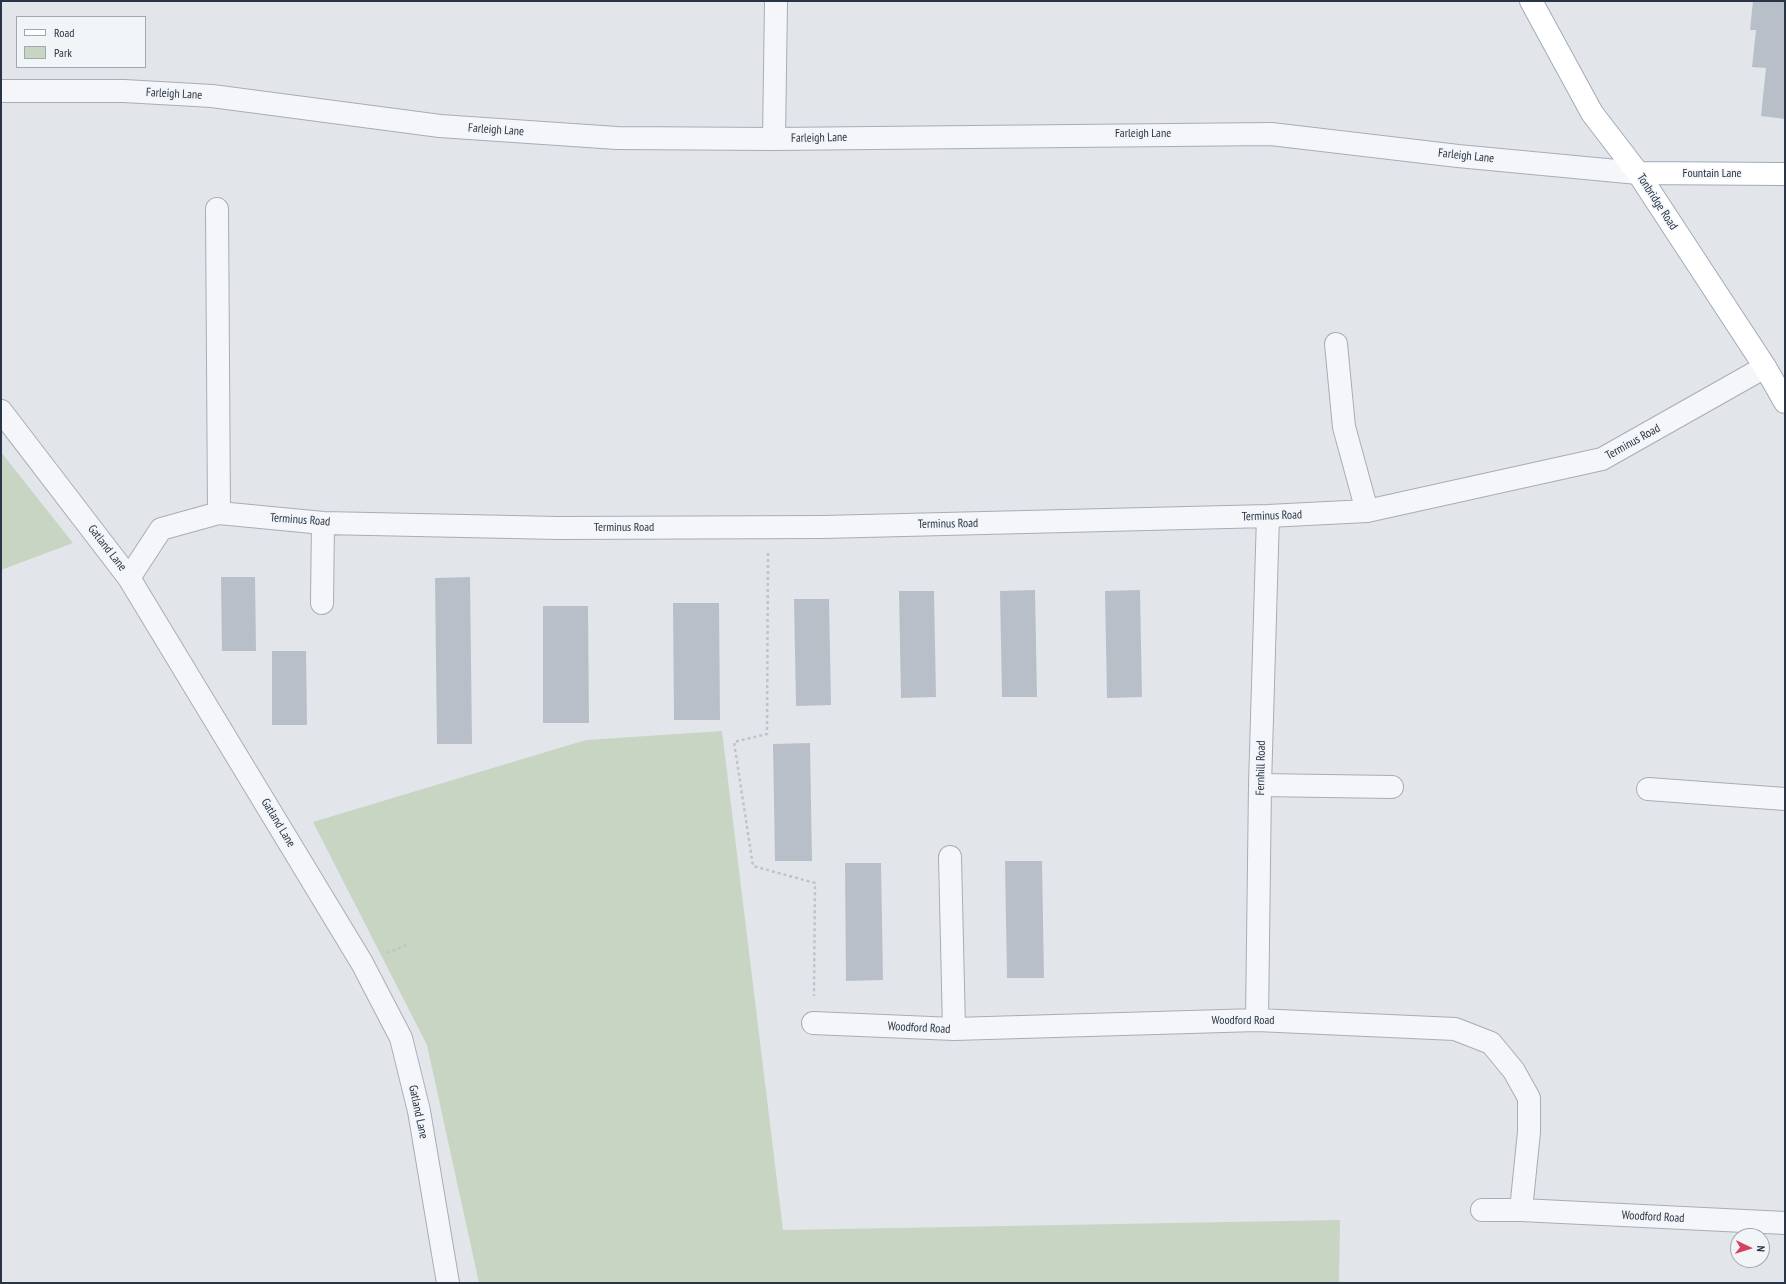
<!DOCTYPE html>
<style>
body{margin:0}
#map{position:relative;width:1786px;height:1284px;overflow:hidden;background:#e2e6eb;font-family:"PT Sans Narrow",sans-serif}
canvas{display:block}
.frame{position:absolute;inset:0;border:2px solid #293444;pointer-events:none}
.legend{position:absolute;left:16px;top:16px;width:130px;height:52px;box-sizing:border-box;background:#f2f5f8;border:1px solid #a2a8b0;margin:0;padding:5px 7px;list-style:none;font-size:12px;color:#293444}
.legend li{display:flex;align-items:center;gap:8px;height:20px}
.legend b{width:20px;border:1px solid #a2a8b0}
.north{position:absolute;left:1730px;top:1228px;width:40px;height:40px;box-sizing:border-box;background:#f2f5f8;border:1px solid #a2a8b0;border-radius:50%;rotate:94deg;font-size:11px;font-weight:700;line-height:16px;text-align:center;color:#293444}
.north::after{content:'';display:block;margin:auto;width:14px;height:18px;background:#d54161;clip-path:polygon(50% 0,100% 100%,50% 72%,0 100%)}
</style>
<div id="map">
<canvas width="1786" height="1284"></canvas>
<div class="frame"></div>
<ul class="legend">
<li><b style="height:5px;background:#fff"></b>Road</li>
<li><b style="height:11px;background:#c8d5c2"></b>Park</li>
</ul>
<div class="north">N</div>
</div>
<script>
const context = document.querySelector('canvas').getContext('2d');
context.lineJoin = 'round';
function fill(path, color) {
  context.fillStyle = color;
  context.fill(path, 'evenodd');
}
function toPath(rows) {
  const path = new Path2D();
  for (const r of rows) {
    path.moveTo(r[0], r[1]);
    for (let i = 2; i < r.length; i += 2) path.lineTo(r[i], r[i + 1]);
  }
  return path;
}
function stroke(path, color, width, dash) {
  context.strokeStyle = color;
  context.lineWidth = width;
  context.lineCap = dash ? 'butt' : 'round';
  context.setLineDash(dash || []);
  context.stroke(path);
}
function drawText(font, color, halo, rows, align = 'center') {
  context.font = font + ' "PT Sans Narrow",sans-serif';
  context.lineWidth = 3;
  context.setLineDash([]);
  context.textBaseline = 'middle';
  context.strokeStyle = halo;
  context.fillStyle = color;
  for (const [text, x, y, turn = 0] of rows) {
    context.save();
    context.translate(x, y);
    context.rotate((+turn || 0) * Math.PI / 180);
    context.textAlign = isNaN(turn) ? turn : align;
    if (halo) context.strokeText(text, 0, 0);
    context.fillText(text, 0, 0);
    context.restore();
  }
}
fill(toPath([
 [1,452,73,543,1,570],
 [722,731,783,1230,1340,1220,1339,1283,479,1283,427,1045,313,822,586,740]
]), '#c8d5c2');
fill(toPath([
 [1753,1,1785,1,1785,119,1761,116,1766,68,1752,67,1756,30,1750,30],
 [221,577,255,577,256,651,222,651],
 [470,577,472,744,437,744,435,578],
 [1035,590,1037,697,1002,697,1000,591],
 [1140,590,1142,697,1107,698,1105,591],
 [899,591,934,591,936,697,901,698],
 [794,599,829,599,831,705,796,706],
 [673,603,719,603,720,720,674,720],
 [543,606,588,606,589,723,543,723],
 [272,651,306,651,307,725,272,725],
 [810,743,812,861,775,861,773,744],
 [1005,861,1042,861,1044,978,1007,978],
 [845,863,881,863,883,980,846,981]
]), '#b9bfc9');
const minor = toPath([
 [1,91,124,91,212,96,440,126,617,138,774,139,1271,134,1458,156,1638,173],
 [774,139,776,1],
 [217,209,219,513],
 [1336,344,1344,427,1367,511],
 [1,411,129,578,362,963,401,1038,419,1111,448,1283],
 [129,578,161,529,219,513,323,523,558,528,823,527,1268,516,1367,511,1602,459,1765,367],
 [322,603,323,523],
 [1260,785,1392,787],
 [1648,789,1785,799],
 [950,857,954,1029],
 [1257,1020,1260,785,1268,516],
 [813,1023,954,1029,1257,1020,1455,1029,1491,1043,1514,1071,1529,1098,1529,1132,1521,1210],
 [1482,1210,1521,1210,1785,1223]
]);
const major = toPath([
 [1531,1,1592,113,1638,173,1765,367,1785,402],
 [1638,173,1785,174]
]);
stroke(minor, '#a7adb6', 24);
stroke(major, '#a0abb7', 24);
stroke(toPath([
 [768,553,767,734,734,742,753,866,815,883,814,996],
 [387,953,407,945]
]), '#c0c4ca', 2.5, [3, 3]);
stroke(minor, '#f5f6f9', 22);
stroke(major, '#fff', 22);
drawText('12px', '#293444', '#f2f5f8', [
 ["Farleigh Lane",174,94,3],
 ["Farleigh Lane",496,130,4],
 ["Farleigh Lane",1143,134],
 ["Farleigh Lane",819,138,-1],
 ["Farleigh Lane",1466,156,6],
 ["Fountain Lane",1712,174],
 ["Tonbridge Road",1657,202,57],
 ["Terminus Road",1633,442,-29],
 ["Terminus Road",1272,516,-2],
 ["Terminus Road",300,520,4],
 ["Terminus Road",948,524,-1],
 ["Terminus Road",624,528],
 ["Gatland Lane",107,548,52],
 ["Fernhill Road",1261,768,-89],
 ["Gatland Lane",278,823,59],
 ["Woodford Road",1243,1021],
 ["Woodford Road",919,1028,3],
 ["Gatland Lane",418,1112,78],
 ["Woodford Road",1653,1217,3]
]);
</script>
